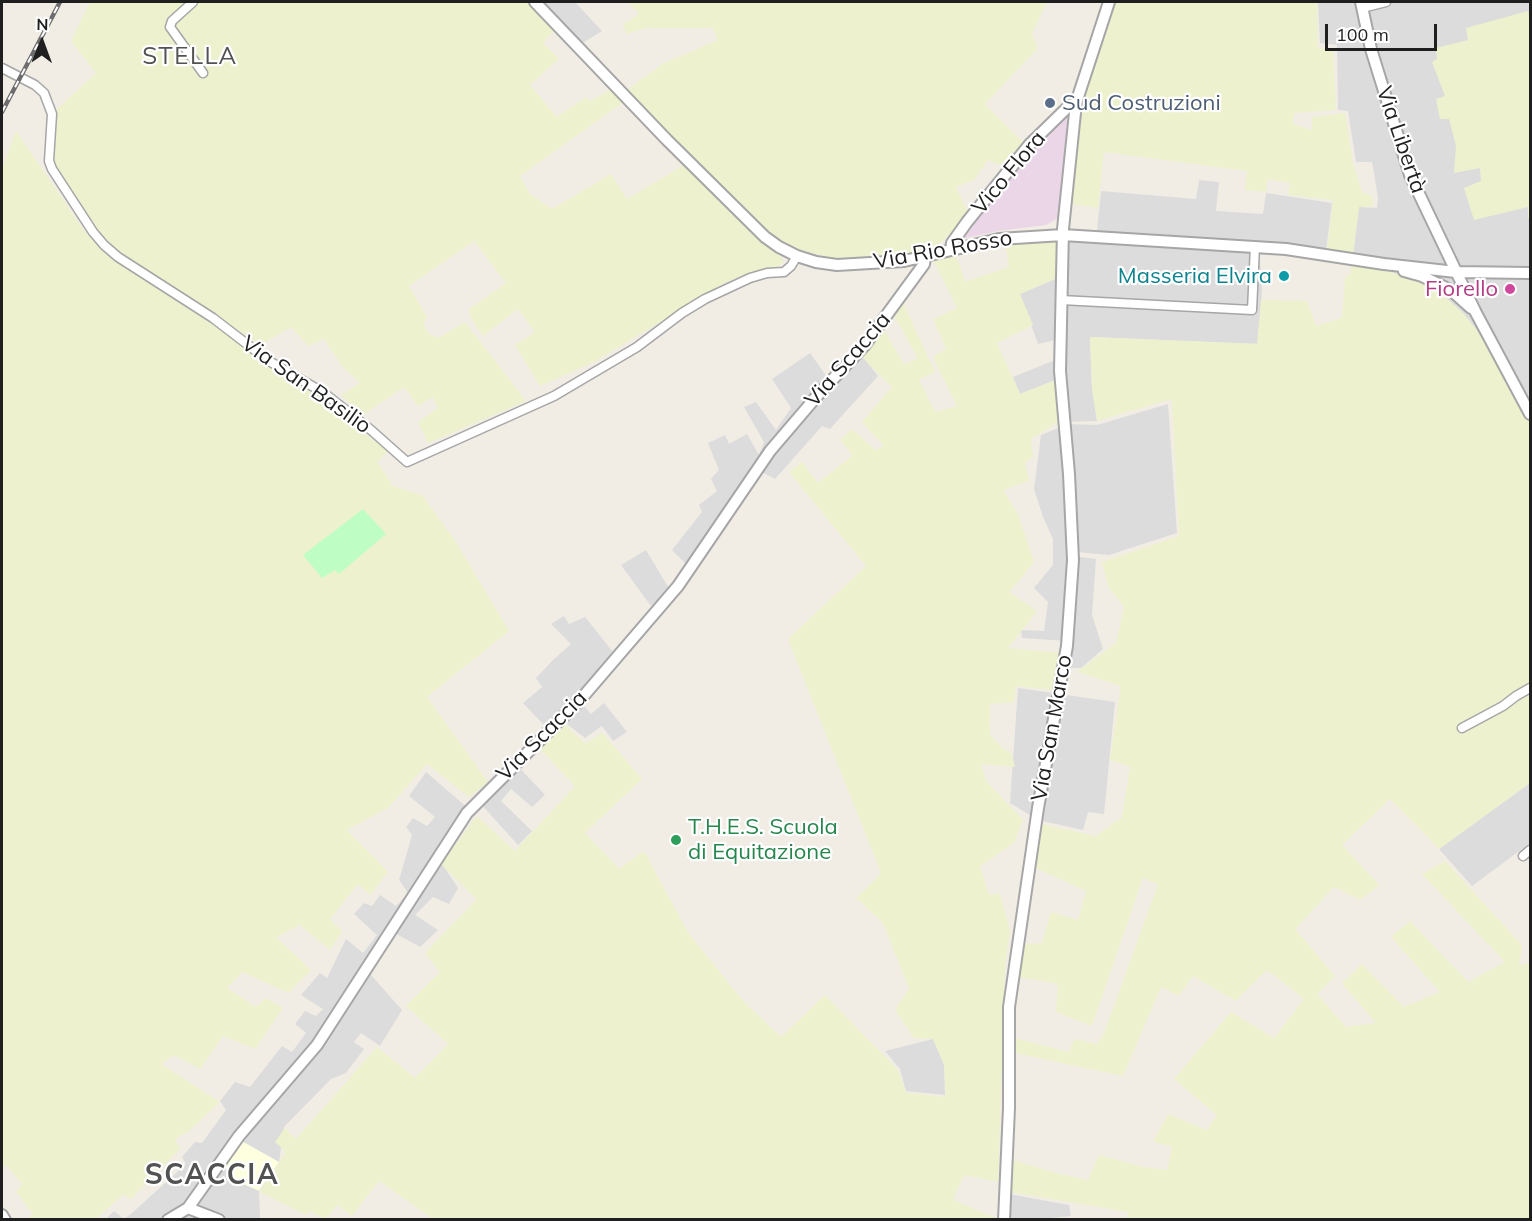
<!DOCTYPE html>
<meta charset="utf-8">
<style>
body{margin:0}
#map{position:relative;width:1532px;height:1221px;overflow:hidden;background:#f1ede4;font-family:Mulish,sans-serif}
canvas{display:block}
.frame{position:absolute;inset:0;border:3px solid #1f1f1f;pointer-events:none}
.north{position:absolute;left:12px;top:12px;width:60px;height:60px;-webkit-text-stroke:4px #fff;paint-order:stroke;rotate:1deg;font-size:16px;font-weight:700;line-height:24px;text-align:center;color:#1f1f1f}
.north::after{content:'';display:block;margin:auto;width:21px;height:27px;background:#1f1f1f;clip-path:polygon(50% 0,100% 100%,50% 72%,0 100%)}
.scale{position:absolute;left:1325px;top:24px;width:112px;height:27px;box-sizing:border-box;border:3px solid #1f1f1f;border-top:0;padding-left:8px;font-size:18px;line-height:21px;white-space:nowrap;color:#1f1f1f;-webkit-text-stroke:4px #fff;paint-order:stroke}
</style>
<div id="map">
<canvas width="1532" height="1221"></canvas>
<div class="frame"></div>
<div class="north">N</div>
<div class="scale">100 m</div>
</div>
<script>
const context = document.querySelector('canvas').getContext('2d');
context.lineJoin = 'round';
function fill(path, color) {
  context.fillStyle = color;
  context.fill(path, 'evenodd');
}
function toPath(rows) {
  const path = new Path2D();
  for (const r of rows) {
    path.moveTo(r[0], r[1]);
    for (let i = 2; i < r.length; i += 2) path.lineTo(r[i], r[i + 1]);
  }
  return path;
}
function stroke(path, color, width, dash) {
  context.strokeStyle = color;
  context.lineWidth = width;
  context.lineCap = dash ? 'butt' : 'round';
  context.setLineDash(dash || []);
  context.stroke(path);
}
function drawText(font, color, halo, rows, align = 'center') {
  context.font = font + ' Mulish,sans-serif';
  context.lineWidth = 4.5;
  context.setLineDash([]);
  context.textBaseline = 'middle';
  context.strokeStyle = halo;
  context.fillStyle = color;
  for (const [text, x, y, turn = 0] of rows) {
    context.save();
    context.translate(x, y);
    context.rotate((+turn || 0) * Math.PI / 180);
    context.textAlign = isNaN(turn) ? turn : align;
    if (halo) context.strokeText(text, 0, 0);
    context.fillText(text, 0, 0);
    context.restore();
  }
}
fill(toPath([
 [540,2,575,2,602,31,581,44],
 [1318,2,1530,2,1530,424,1490,350,1463,313,1446,298,1426,285,1384,269,1352,264,1359,207,1377,208,1378,197,1372,162,1356,162,1348,111,1338,110,1337,45,1320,43],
 [1199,180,1219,182,1216,211,1263,214,1266,193,1332,203,1326,251,1259,244,1262,291,1258,344,1090,337,1092,389,1097,421,1058,422,1055,380,1020,394,1013,377,1055,360,1055,340,1038,344,1020,294,1057,278,1068,242,1070,240,1096,241,1101,191,1196,199],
 [859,352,878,376,830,429,822,426,775,479,756,469,687,565,672,550,702,512,699,505,717,491,711,479,719,470,708,443,725,435,729,444,747,434,759,455,764,442,744,407,756,402,776,430,791,408,772,379,810,353,827,377],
 [1168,404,1177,533,1109,555,1076,552,1068,424,1097,425],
 [1061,427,1073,556,1096,559,1092,615,1103,649,1081,668,1066,668,1067,641,1022,638,1021,630,1044,631,1048,602,1034,588,1053,565,1053,539,1043,517,1034,489,1041,435],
 [646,550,670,590,651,606,621,565],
 [564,616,569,624,585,617,614,653,576,696,591,714,604,703,627,732,613,741,602,726,585,738,558,717,545,726,523,703,542,687,536,678,553,660,571,644,551,624],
 [1018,688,1115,702,1104,814,1088,812,1083,830,1038,820,1010,803],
 [517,765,545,795,532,807,511,789,501,801,532,831,518,845,480,803],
 [426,772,469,809,439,859,458,888,449,904,433,897,415,915,438,930,420,947,393,932,364,967,402,1010,380,1046,361,1033,354,1042,364,1049,346,1073,331,1079,284,1127,279,1162,259,1192,260,1219,105,1220,114,1211,124,1219,131,1214,186,1164,182,1157,195,1142,202,1143,226,1110,220,1101,235,1082,250,1087,282,1046,292,1052,306,1033,295,1024,305,1011,316,1016,323,1009,301,995,320,973,327,978,346,939,363,953,377,935,354,914,364,903,372,906,380,895,396,906,408,893,399,880,412,835,406,827,413,818,427,826,435,817,409,796],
 [1530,783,1530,843,1472,886,1439,849],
 [933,1039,944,1065,945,1095,906,1091,900,1069,885,1051],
 [1009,1194,1069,1205,1071,1216,1051,1218,1051,1219,1009,1219]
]), '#dddcdc');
fill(toPath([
 [1072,110,1062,205,1058,218,1046,225,998,231,961,239,968,232,969,225,1033,146]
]), '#ead6e6');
fill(toPath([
 [240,1140,279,1162,259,1191,237,1181,223,1166,224,1163,229,1162,231,1157,230,1154]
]), '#feffdf');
fill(toPath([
 [90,2,529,2,556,29,543,43,559,59,530,85,557,117,586,97,590,101,614,88,625,101,520,176,530,194,552,209,611,174,627,199,686,164,741,222,781,256,783,263,777,267,749,273,726,282,594,362,540,386,515,345,535,332,518,309,483,336,472,320,468,310,506,283,474,241,409,286,427,317,423,324,429,334,438,338,465,322,526,401,428,443,418,422,438,408,433,397,418,406,404,387,362,416,341,395,360,383,342,366,324,339,308,346,291,327,261,345,114,251,77,204,55,165,53,152,55,111,96,73,71,41],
 [629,2,1047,2,1032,34,1038,48,985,104,1024,143,1001,165,988,160,974,180,956,187,969,214,941,243,925,252,858,260,837,259,799,250,769,233,671,138,627,90,664,63,718,40,713,28,645,28,626,34,623,25,639,14],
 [1114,2,1317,2,1318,48,1333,50,1336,110,1294,113,1293,124,1312,130,1312,117,1345,113,1353,163,1362,192,1372,196,1373,206,1359,207,1353,255,1327,251,1333,200,1288,195,1290,183,1267,179,1266,192,1245,190,1247,171,1104,152,1098,208,1071,204,1079,103],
 [1528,11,1530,22,1530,217,1528,218,1528,207,1474,220,1464,188,1481,181,1480,168,1454,173,1456,146,1449,119,1440,119,1436,99,1445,96,1432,62,1437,59,1436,48,1468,40,1466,28],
 [16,131,85,232,134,274,218,326,259,361,321,397,345,419,388,451,377,462,393,486,422,495,456,542,509,631,427,697,488,782,469,797,427,764,388,808,347,830,388,872,370,895,358,884,330,919,342,932,330,950,300,925,276,937,311,970,289,993,242,972,227,988,256,1007,266,998,283,1008,255,1049,223,1036,200,1069,174,1055,161,1064,220,1102,189,1131,175,1139,180,1149,131,1199,123,1195,96,1219,28,1219,33,1214,16,1192,22,1184,6,1165,2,1168,2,169],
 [1049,239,1056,241,1058,245,1057,278,1020,294,1033,325,997,343,1020,394,1056,380,1058,422,1031,439,1033,457,1025,463,1029,481,1003,490,1018,514,1034,562,1009,592,1037,611,1008,648,1061,653,1054,690,1016,686,1014,702,990,704,990,735,1003,749,1011,752,1015,767,981,764,986,781,1023,820,1014,843,980,866,989,895,1000,893,1010,931,1005,965,998,1182,964,1175,953,1200,994,1217,994,1219,433,1219,379,1181,352,1216,337,1205,325,1219,309,1211,306,1215,260,1192,286,1152,275,1142,285,1128,296,1139,377,1047,415,1078,448,1044,406,1006,440,972,425,953,477,899,441,864,477,816,515,851,575,786,537,746,562,722,586,744,602,732,642,779,585,833,619,869,644,851,689,934,746,1004,781,1037,825,995,898,1070,906,1093,946,1097,944,1064,933,1039,914,1038,895,1010,909,989,883,923,856,898,881,873,788,639,866,566,789,472,802,462,818,483,853,455,840,440,852,429,876,450,884,446,862,422,892,387,861,356,883,328,904,364,918,359,894,315,902,300,935,372,919,380,935,412,957,406,933,357,946,349,933,319,957,308,934,261,956,255,965,282,1009,267,1005,243],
 [1352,264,1406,276,1426,285,1446,298,1463,313,1477,330,1490,350,1530,424,1530,783,1439,849,1390,799,1342,845,1379,885,1360,900,1334,887,1295,929,1335,976,1317,994,1346,1027,1376,1023,1342,983,1362,964,1404,1007,1440,992,1391,937,1410,921,1468,982,1505,962,1422,874,1445,861,1522,945,1519,965,1530,963,1530,1219,1127,1219,1128,1212,1010,1192,1012,1160,1060,1174,1088,1180,1099,1155,1143,1167,1167,1170,1172,1146,1153,1142,1168,1114,1207,1130,1217,1115,1174,1079,1231,1012,1274,1038,1304,999,1267,970,1236,1001,1193,976,1179,996,1161,987,1123,1076,1010,1052,1010,1037,1069,1052,1074,1039,1098,1044,1106,1028,1158,884,1143,878,1092,1026,1056,1012,1058,984,1018,977,1023,944,1042,943,1051,912,1078,920,1086,891,1034,867,1041,824,1096,836,1122,817,1130,767,1110,760,1121,686,1077,672,1116,643,1124,607,1108,586,1102,562,1179,536,1172,399,1097,421,1092,389,1090,337,1257,344,1261,300,1307,301,1316,326,1342,318,1345,278,1351,273]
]), '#eef1ce');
fill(toPath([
 [363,509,386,534,339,574,335,570,322,578,303,555]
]), '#befec4');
const minor = toPath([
 [193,2,172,21,170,27,203,73],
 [1362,8,1386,2],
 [2,68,35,85,44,93,52,114,49,161,52,169,93,232,104,245,118,257,213,318,269,361,324,393,371,430,407,462,554,396,637,347,682,313,705,299,750,278,767,273,784,272,791,266,797,256],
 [1061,300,1252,310,1255,246],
 [1462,728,1503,706,1516,696,1530,688],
 [1523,856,1530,850]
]);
const tertiary = toPath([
 [535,2,667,140,765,237,779,247,797,256,816,262,837,265,904,261,999,239,1063,235,1286,249,1384,264,1456,272,1530,273],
 [1361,2,1371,49,1410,175,1475,311,1530,414],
 [951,250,952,243,967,222,1030,144,1070,105,1076,103],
 [1404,271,1422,276,1452,291,1471,308],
 [188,1208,219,1220],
 [2,1215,5,1220],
 [168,1220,188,1208,239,1136,317,1045,467,813,581,699,678,586,770,451,817,396,864,346,924,264,925,257],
 [1004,1220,1009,1108,1009,1007,1038,808,1067,646,1073,560,1069,474,1060,371,1063,229,1076,103,1109,2]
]);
stroke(minor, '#a6a6a6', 11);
stroke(tertiary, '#a6a6a6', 14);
stroke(minor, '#fff', 8);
stroke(tertiary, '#fff', 10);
const rail = toPath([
 [2,112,60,2]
]);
stroke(rail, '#6d6d6d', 4.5);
stroke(rail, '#fff', 2, [7]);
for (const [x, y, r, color] of [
 [1050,103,6,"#5c6f8a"],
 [1284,276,6,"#0f9aa8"],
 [1510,289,6,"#d1479c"],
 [676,840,6,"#2e9e5b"]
]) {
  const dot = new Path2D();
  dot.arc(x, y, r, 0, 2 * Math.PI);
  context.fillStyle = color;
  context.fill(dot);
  stroke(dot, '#fff', 2);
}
drawText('22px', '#4e5e75', '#fff', [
 ["Sud Costruzioni",1062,103]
], 'left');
drawText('22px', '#1f1f1f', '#fff', [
 ["Via Libertà",1401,140,71],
 ["Vico Flora",1009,173,-50],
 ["Via Rio Rosso",943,250,-10],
 ["Via Scaccia",848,360,-49],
 ["Via San Basilio",306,385,35],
 ["Via San Marco",1052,728,-80],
 ["Via Scaccia",542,736,-45]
]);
drawText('22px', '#0d838f', '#fff', [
 ["Masseria Elvira",1272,276]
], 'right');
drawText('22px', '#b23c85', '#fff', [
 ["Fiorello",1498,289]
], 'right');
drawText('22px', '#27864d', '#fff', [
 ["T.H.E.S. Scuola",688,827],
 ["di Equitazione",688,852]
], 'left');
context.letterSpacing = '1.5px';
drawText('24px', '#525252', '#fff', [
 ["STELLA",190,57]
]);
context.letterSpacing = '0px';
context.letterSpacing = '1.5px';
drawText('bold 28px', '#525252', '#fff', [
 ["SCACCIA",212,1176]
]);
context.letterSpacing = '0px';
</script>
